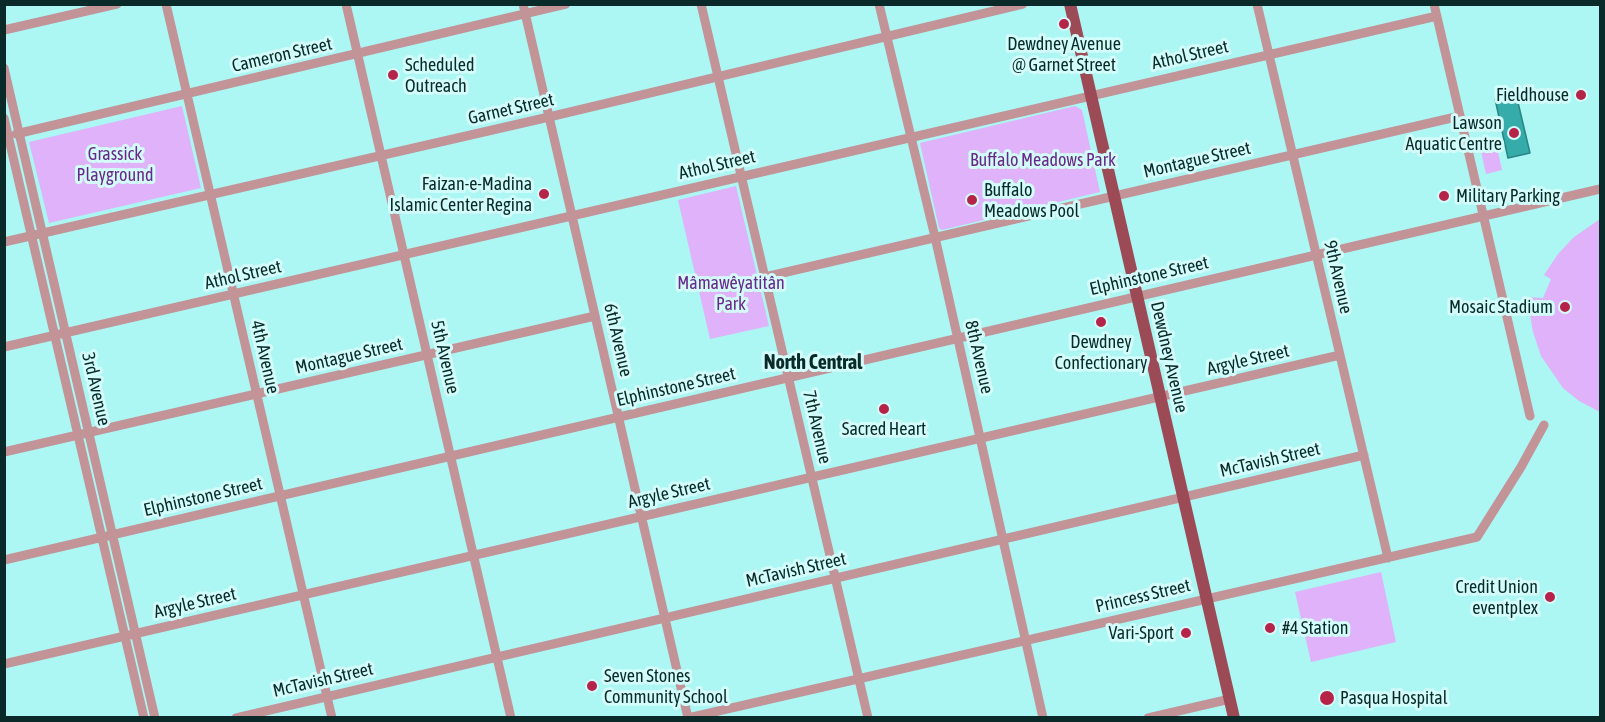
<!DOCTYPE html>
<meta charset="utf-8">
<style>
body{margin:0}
#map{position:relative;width:1605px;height:722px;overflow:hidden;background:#acf6f3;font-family:"Asap Condensed",sans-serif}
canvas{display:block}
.frame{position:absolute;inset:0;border:6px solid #0a2a29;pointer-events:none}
</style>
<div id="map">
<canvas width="1605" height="722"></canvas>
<div class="frame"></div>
</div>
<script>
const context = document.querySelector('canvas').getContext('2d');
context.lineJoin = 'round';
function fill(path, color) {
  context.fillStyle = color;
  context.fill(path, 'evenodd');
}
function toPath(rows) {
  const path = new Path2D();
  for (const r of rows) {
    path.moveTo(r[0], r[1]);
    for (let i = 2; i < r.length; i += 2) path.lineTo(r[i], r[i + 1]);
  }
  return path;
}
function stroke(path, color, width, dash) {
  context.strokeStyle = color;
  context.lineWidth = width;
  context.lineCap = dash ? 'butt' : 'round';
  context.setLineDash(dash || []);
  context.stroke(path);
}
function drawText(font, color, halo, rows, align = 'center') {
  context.font = font + ' "Asap Condensed",sans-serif';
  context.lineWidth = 6;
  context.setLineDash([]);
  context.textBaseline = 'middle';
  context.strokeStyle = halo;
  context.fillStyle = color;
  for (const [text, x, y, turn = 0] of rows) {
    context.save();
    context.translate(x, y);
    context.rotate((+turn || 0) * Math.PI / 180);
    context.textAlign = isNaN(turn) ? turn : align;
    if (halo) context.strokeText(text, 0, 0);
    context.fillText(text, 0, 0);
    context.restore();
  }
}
fill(toPath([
 [182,106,201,188,49,223,29,142],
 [1075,106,1082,110,1100,192,942,230,939,228,920,143],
 [1495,139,1502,170,1486,174,1479,142],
 [736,186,769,326,710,339,678,200],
 [1600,219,1600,412,1579,401,1563,388,1541,356,1533,332,1527,297,1543,298,1551,279,1544,275,1558,254,1574,237],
 [1381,572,1396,642,1311,662,1295,592]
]), '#e0b2f9');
const water = toPath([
 [1516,94,1530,153,1508,158,1495,99,1516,94]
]);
fill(water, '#36acaa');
stroke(water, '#298583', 1.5);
stroke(toPath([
 [166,4,332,718],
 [346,4,511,718],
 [523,4,688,718],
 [701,4,868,718],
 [879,4,935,237,1043,718],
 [1257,4,1388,558],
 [1434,4,1530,416],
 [4,30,117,4],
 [4,68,155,718],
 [4,118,144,718],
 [16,134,566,4],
 [4,242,549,117,1023,4],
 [765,277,1460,116],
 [4,347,1437,16],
 [4,452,595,316],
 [4,560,1600,189],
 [4,664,1340,355],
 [236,718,1364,455],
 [688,718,1477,537,1521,467,1544,425],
 [1148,718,1230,699]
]), '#c29397', 9);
stroke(toPath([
 [1070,4,1234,718]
]), '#9c4b56', 12);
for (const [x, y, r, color] of [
 [1064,24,6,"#b52448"],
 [393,75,6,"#b52448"],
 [1581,95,6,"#b52448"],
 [1514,133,6,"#b52448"],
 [544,194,6,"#b52448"],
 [1444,196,6,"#b52448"],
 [972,200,6,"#b52448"],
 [1565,307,6,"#b52448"],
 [1101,322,6,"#b52448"],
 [884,409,6,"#b52448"],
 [1550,597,6,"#b52448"],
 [1270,628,6,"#b52448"],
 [1186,633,6,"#b52448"],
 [592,686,6,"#b52448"],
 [1327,698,8,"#b52448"]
]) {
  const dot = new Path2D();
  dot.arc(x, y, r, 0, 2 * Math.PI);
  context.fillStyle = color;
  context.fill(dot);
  stroke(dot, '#d2fdfb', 2);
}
drawText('18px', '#0a2a29', '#d2fdfb', [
 ["Dewdney Avenue",1064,44,"center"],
 ["@ Garnet Street",1064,65,"center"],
 ["Scheduled",405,65],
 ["Outreach",405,86],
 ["Fieldhouse",1569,95,"right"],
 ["Lawson",1502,123,"right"],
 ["Aquatic Centre",1502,144,"right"],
 ["Faizan-e-Madina",532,184,"right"],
 ["Islamic Center Regina",532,205,"right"],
 ["Buffalo",984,190],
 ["Meadows Pool",984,211],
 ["Military Parking",1456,196],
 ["Mosaic Stadium",1553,307,"right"],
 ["Dewdney",1101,342,"center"],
 ["Confectionary",1101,363,"center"],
 ["Sacred Heart",884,429,"center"],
 ["Credit Union",1538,587,"right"],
 ["eventplex",1538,608,"right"],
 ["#4 Station",1282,628],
 ["Vari-Sport",1174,633,"right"],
 ["Seven Stones",604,676],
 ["Community School",604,697],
 ["Pasqua Hospital",1340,698]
], 'left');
drawText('18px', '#0a2a29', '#d2fdfb', [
 ["Cameron Street",282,55,-13],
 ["Athol Street",1190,55,-13],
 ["Garnet Street",511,109,-13],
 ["Montague Street",1197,160,-13],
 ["Athol Street",717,165,-13],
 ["Athol Street",243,275,-13],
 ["Elphinstone Street",1149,276,-13],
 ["9th Avenue",1338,277,77],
 ["6th Avenue",618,340,77],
 ["Montague Street",349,356,-13],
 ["4th Avenue",265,357,77],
 ["5th Avenue",445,357,77],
 ["8th Avenue",979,357,77],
 ["Dewdney Avenue",1169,357,77],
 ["Argyle Street",1248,360,-13],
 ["Elphinstone Street",676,387,-13],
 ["3rd Avenue",96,389,77],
 ["7th Avenue",817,427,77],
 ["McTavish Street",1270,460,-13],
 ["Argyle Street",669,493,-13],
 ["Elphinstone Street",203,497,-13],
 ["McTavish Street",796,570,-13],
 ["Princess Street",1143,596,-13],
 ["Argyle Street",195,603,-13],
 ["McTavish Street",323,680,-13]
]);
drawText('18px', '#6a2888', '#d2fdfb', [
 ["Grassick",115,154],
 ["Playground",115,175],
 ["Buffalo Meadows Park",1043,160],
 ["Mâmawêyatitân",731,283],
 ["Park",731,304]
]);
drawText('bold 20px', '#0a2a29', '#d2fdfb', [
 ["North Central",813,363]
]);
</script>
